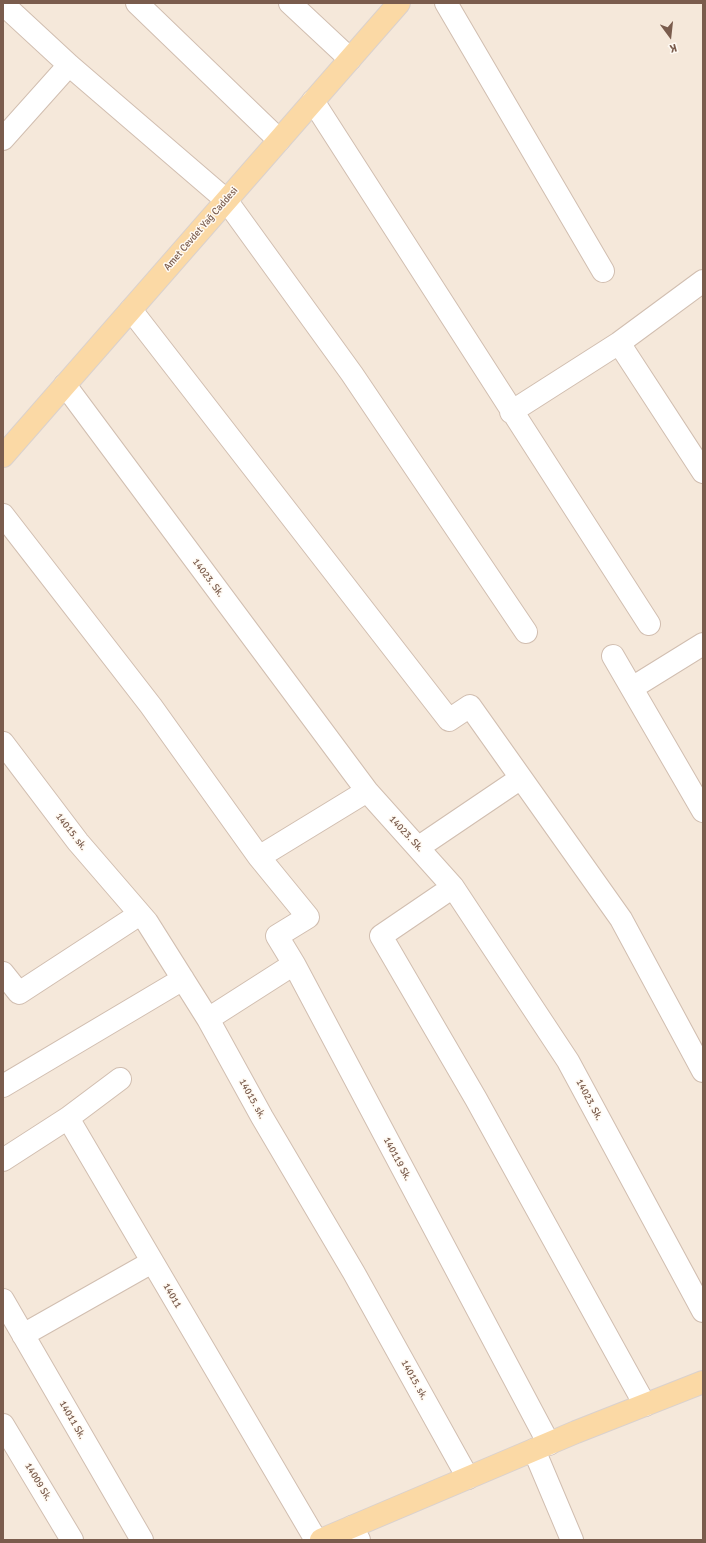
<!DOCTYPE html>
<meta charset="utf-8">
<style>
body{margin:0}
#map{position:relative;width:706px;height:1543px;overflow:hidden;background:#fdf6ec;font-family:Signika,sans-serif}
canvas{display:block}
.frame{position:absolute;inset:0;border:4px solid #7a5c4d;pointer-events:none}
.north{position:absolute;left:650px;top:16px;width:40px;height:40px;-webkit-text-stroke:3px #fffaf3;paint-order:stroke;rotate:165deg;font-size:11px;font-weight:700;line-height:16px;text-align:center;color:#7a5c4d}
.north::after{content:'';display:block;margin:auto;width:14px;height:18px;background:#7a5c4d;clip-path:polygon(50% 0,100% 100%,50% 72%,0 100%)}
</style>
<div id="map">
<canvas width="706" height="1543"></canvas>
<div class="frame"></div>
<div class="north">K</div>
</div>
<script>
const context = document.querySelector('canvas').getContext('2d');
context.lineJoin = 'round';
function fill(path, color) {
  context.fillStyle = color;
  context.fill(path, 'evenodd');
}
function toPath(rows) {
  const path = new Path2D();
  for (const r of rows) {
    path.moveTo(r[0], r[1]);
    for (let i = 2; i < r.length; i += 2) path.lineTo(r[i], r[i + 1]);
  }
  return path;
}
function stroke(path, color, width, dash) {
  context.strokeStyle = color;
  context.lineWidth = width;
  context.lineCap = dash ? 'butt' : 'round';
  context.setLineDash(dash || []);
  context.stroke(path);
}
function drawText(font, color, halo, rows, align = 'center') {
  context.font = font + ' Signika,sans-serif';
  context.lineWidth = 3;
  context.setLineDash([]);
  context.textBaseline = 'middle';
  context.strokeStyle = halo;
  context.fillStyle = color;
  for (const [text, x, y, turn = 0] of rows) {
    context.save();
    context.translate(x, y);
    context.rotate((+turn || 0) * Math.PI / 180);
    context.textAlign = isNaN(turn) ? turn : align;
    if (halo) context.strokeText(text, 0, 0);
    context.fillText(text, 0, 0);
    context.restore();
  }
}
fill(toPath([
 [3,3,703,3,703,1540,3,1540]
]), '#f5e8da');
const minor = toPath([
 [137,3,279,140],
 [290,3,350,59],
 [446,3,603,271],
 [3,4,69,65,226,200,352,374,526,632],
 [313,101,649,624],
 [3,139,69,65],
 [131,310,449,720,470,706,621,919,703,1071],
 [619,343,703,472],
 [65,385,367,791,453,887,568,1061,703,1311],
 [511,412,619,343,703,281],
 [3,515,151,706,259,857,308,917,277,936,294,964],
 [613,656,703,811],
 [632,688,703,644],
 [3,743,78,842,147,922,208,1019,262,1117,354,1273,468,1478],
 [419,847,521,778],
 [259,857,367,791],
 [453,887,381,936,476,1099,645,1405],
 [3,973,19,993,140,914],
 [208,1019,294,964,549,1444],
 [3,1086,183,979],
 [68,1118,316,1540],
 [3,1160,68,1118,120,1079],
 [3,1300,142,1540],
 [23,1335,152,1262],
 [3,1425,72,1540],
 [534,1450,572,1540],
 [352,1527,359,1540]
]);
const major = toPath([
 [3,456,399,3],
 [321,1540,576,1432,703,1382]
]);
stroke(minor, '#d1beb0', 24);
stroke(major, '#dad1cd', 24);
stroke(minor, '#fff', 22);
stroke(major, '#fbd9a5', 22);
drawText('10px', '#7a5c4d', '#fffaf3', [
 ["Amet Cevdet Yağ Caddesi",201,229,-49],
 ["14023. Sk.",208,578,53],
 ["14015. sk.",71,832,52],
 ["14023. Sk.",406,834,47],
 ["14015. sk.",252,1099,61],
 ["14023. Sk.",589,1100,62],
 ["140119 Sk.",397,1159,62],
 ["14011",172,1296,60],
 ["14015. sk.",414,1380,61],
 ["14011 Sk.",72,1420,60],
 ["14009 Sk.",38,1482,59]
]);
</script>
